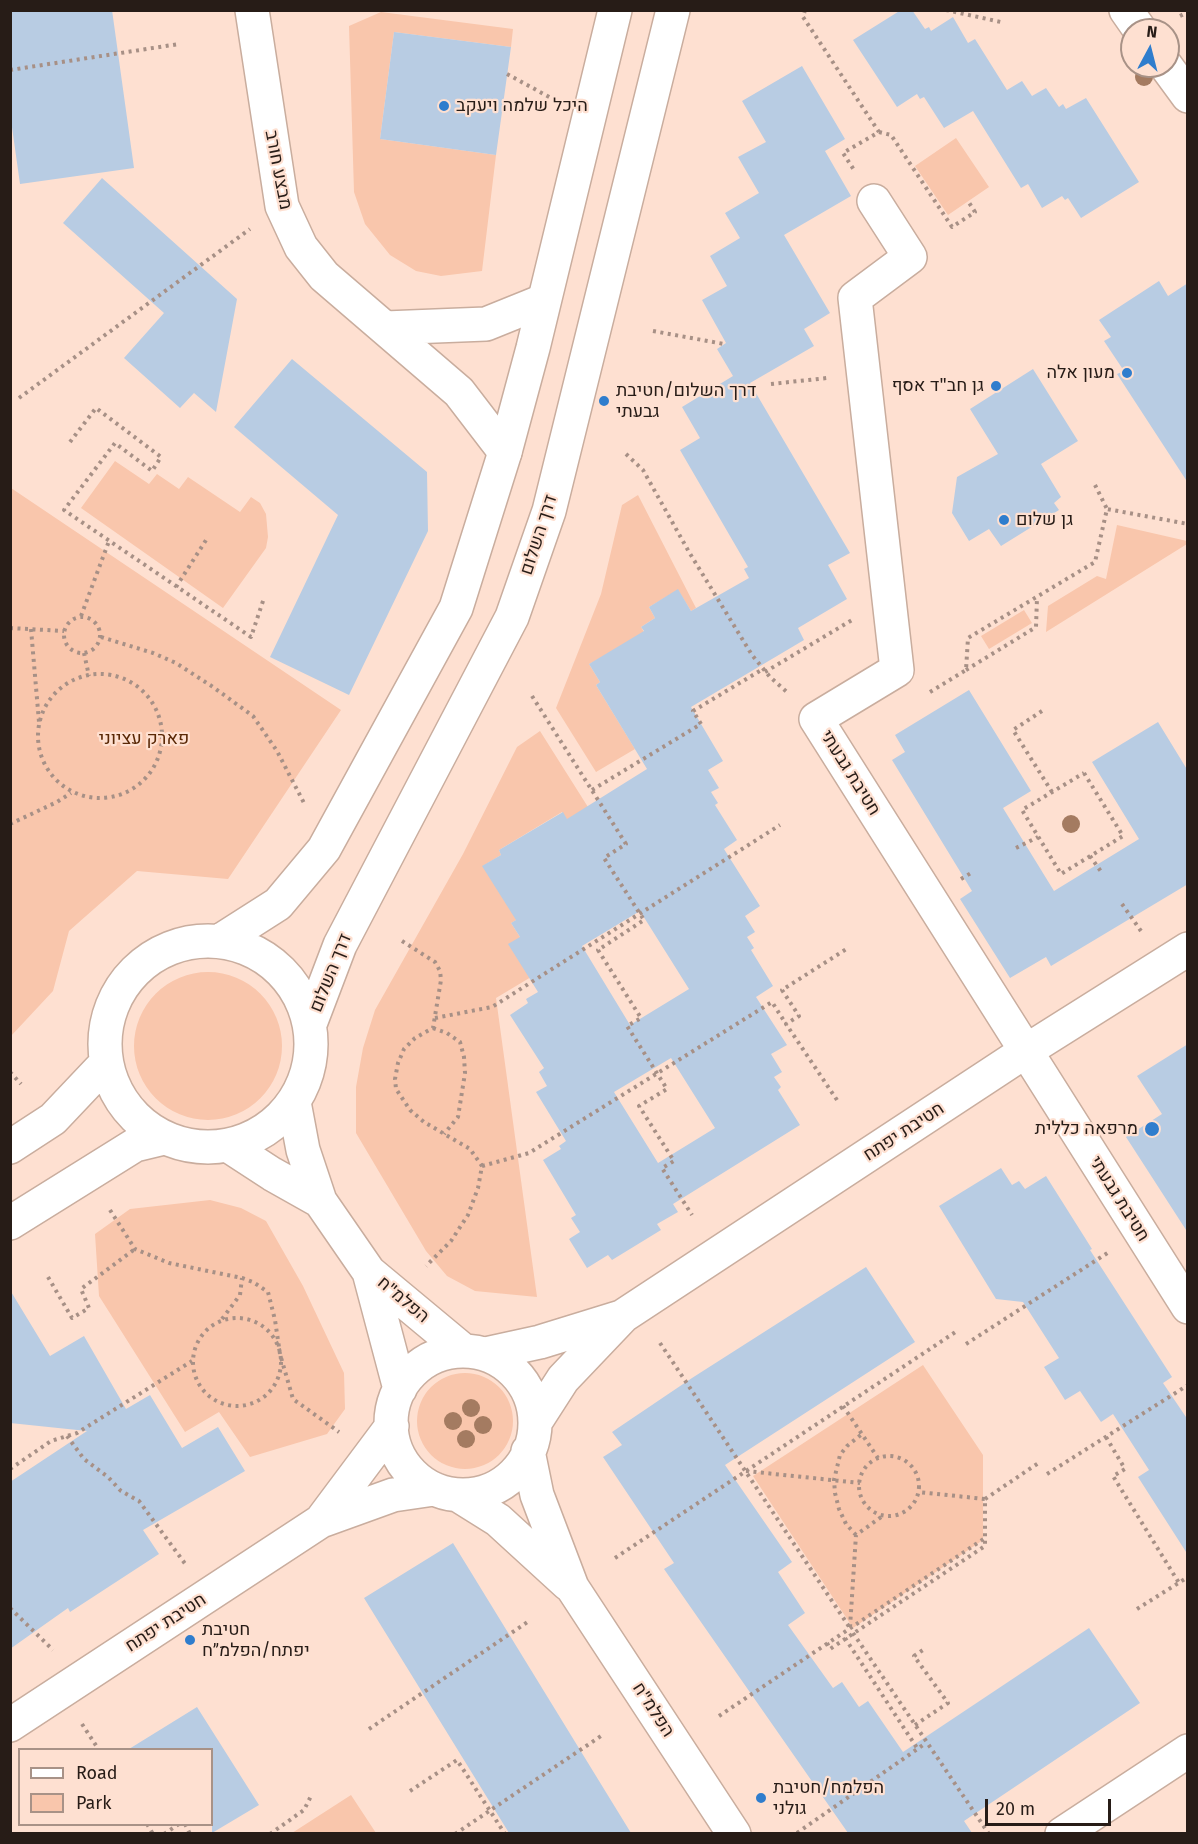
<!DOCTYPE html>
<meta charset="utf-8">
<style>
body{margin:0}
#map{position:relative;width:1198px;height:1844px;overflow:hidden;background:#fee0d1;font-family:"Fira Sans",sans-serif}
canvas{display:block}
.frame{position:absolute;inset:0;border:12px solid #271c17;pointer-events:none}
.legend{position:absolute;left:18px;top:1748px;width:195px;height:78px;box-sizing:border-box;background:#fee0d1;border:2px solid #a89287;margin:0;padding:8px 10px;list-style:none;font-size:18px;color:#271c17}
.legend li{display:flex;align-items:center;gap:12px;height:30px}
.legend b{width:30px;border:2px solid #a89287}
.north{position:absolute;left:1120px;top:18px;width:60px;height:60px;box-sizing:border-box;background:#fee0d1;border:2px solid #a89287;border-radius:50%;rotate:7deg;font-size:16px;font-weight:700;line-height:24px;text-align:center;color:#271c17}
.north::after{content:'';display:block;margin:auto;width:21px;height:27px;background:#2f7dcd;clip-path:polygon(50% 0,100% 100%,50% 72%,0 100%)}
.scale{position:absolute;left:985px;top:1799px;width:126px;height:27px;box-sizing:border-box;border:3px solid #271c17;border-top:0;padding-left:8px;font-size:18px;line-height:21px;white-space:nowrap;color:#271c17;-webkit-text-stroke:4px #fee0d1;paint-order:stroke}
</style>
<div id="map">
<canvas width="1198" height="1844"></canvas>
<div class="frame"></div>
<ul class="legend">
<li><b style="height:8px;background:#fff"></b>Road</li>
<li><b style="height:16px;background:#f9c6ac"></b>Park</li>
</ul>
<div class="north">N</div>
<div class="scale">20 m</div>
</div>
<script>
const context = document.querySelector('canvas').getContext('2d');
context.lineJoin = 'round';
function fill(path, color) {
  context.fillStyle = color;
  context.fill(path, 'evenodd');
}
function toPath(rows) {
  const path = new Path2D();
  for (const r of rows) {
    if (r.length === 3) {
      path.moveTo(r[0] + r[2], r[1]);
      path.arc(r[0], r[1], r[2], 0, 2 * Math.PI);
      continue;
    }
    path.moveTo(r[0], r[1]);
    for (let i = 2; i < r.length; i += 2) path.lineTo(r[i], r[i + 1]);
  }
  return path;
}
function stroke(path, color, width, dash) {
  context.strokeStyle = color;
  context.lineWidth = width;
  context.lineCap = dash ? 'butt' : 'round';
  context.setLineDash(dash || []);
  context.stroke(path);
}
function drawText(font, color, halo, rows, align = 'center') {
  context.font = font + ' "Fira Sans",Heebo,sans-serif';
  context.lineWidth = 4.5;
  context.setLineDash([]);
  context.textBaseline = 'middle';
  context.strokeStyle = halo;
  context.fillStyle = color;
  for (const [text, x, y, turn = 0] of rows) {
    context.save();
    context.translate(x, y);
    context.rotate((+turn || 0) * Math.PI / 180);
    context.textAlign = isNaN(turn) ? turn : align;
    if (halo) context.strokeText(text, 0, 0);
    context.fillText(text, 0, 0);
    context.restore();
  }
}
fill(toPath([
 [381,12,513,29,511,47,394,32,380,139,496,155,482,271,441,276,416,271,390,255,365,224,354,192,349,26],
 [956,138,989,187,948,215,915,166],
 [115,461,149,484,157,474,179,489,188,477,240,512,251,497,260,503,266,514,268,537,266,548,223,608,81,508],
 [11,488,341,710,228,879,137,871,69,931,53,991,11,1036],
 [638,495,696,608,691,611,678,590,649,607,655,618,641,627,647,637,589,664,600,682,596,685,635,749,596,772,556,708,601,594,622,505],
 [1117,525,1187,541,1187,544,1046,632,1048,606,1097,576,1106,579],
 [1024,610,1032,623,989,649,981,636],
 [540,731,605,834,584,846,562,812,499,850,501,855,483,866,527,914,511,923,520,937,551,965,496,998,537,1297,475,1291,447,1276,426,1251,356,1133,356,1087,363,1048,375,1010,463,854,517,747],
 [208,1046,74],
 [210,1200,241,1208,266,1221,303,1286,344,1373,345,1409,327,1434,250,1457,219,1412,185,1432,99,1296,95,1234,130,1209],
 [923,1365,983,1455,983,1540,853,1628,753,1476],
 [465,1421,48],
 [351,1795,376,1833,292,1833]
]), '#f9c6ac');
fill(toPath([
 [10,10,112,10,134,168,20,184,10,113],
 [901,10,912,10,925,29,929,27,931,31,953,17,968,43,975,39,1007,90,1022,81,1032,96,1046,88,1059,107,1063,104,1066,109,1086,98,1139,182,1081,218,1068,198,1065,200,1062,196,1042,208,1028,184,1021,188,973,111,944,128,924,97,920,99,917,94,897,107,853,40],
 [394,32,511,47,496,155,380,139],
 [802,66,845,139,825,151,851,196,784,235,830,313,804,329,814,346,750,383,850,553,828,565,847,599,798,628,804,640,691,707,723,761,708,770,719,788,711,792,718,803,715,805,737,840,724,849,760,906,745,916,755,932,747,937,754,948,751,950,773,986,756,997,787,1045,771,1054,782,1072,774,1077,781,1087,778,1090,800,1125,673,1204,678,1212,657,1224,661,1230,612,1260,608,1255,587,1268,569,1239,580,1232,571,1218,576,1215,543,1160,561,1149,559,1146,566,1141,536,1092,547,1086,539,1072,544,1068,510,1015,528,1003,526,999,538,992,508,944,520,937,511,923,516,920,482,866,501,855,499,850,563,812,567,819,647,769,596,685,600,682,589,664,644,631,641,627,655,618,649,607,678,589,691,611,749,578,744,569,748,567,680,450,700,438,682,407,733,376,717,349,726,343,702,300,727,286,710,256,740,238,725,213,759,193,738,157,766,142,742,101],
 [640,911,689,989,630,1025,582,946],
 [671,1058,715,1128,658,1163,614,1092],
 [102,178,237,299,216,412,194,393,180,408,124,358,164,313,63,223],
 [1159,281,1168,296,1188,283,1188,483,1117,374,1124,371,1104,341,1111,337,1099,320],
 [292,359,427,472,428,531,349,695,270,657,338,515,234,427],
 [1033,369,1078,441,1041,464,1061,497,1054,503,1059,510,1001,546,989,529,969,541,952,513,957,477,998,454,970,409],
 [969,690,1031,791,1003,808,1054,891,1139,839,1092,762,1158,722,1188,771,1188,884,1051,966,1046,957,1010,978,960,899,972,891,892,760,905,752,895,735],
 [1188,1044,1188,1233,1126,1137,1162,1114,1137,1076],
 [1001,1168,1012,1185,1019,1181,1025,1189,1046,1176,1092,1249,1090,1250,1172,1377,1163,1383,1188,1420,1188,1555,1138,1477,1149,1470,1113,1414,1101,1422,1080,1391,1065,1400,1044,1367,1059,1358,1023,1302,996,1299,939,1206],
 [866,1267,915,1342,725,1465,792,1562,778,1572,805,1613,788,1625,833,1688,842,1682,859,1707,868,1701,903,1752,1089,1628,1140,1703,964,1821,972,1833,848,1833,664,1569,674,1563,603,1457,622,1445,612,1432,692,1378],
 [10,1290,50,1356,84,1336,126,1409,150,1395,182,1448,218,1427,245,1471,143,1530,159,1554,70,1612,68,1608,10,1649,10,1482,87,1431,10,1423],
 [453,1543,631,1833,509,1833,364,1598],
 [197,1707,259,1805,212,1833,212,1749,129,1749]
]), '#b8cce3');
const minor = toPath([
 [252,10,282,206,301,247,324,276,459,392,505,452],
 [1126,10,1140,30],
 [1166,66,1188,96],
 [874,201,910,257,855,298,897,670,816,719,1188,1307],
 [385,328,486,324,543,301],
 [294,1102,303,1150,320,1201,369,1272,464,1351],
 [229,1146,272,1174,320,1201],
 [369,1272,400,1389],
 [463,1423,72],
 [485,1354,540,1342,621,1317],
 [536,1421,563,1379,623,1316,1026,1051,1188,949],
 [528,1451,537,1495,572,1587,734,1834],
 [458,1495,498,1520,568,1584],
 [321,1521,392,1426],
 [10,1725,321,1521,393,1495,434,1489],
 [1062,1834,1188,1751]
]);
const tertiary = toPath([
 [208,1044,103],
 [220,941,278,904,324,849,456,608,505,452,533,348,615,10],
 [310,1024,340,945,512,617,549,511,673,10],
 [10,1147,53,1119,106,1063],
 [10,1223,135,1145,164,1138]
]);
stroke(minor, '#c9ad9e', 36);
stroke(tertiary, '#c9ad9e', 36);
stroke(toPath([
 [805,10,803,17,879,132,843,153,854,170],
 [946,10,1001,22],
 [1180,16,1188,12],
 [10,70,179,44],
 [507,74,551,98],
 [879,132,891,135,952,227,975,212,968,201],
 [653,331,724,344],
 [771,384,827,378],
 [19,398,250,229],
 [70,442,96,408,161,457,152,471,115,443,64,510,251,637,264,598],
 [626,454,643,470,689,552,752,655,770,677,789,694],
 [1095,485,1107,509],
 [176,587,208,537],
 [81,616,109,541],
 [82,635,18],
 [10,628,64,631],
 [31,629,39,722],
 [101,637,153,653,176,663,213,687,253,716,277,751,304,803],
 [84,653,89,676],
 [966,670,1036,627,1037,598],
 [765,672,852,620],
 [100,736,62],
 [930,692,966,670,968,638,1095,562,1107,509,1188,524],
 [532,696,626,844,604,858,644,920,598,950,641,1018,627,1026,667,1089,639,1106,674,1161,662,1168,692,1215],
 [1042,711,1013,730,1052,792],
 [1084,773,1123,836,1061,874,1022,810,1084,773],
 [592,790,701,724,693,711,763,669],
 [10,824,57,802,71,793],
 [1016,848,1038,837],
 [1090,856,1102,873],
 [961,879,971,873],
 [1122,904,1141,931],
 [402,941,435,962,440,971,441,980,433,1028,415,1038,404,1049,398,1063,395,1079,396,1089,410,1110,424,1122,470,1149,482,1166,478,1188,468,1215,451,1241,426,1266],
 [435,1018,492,1007,780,825],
 [433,1028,447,1033,460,1042,464,1057,465,1073,458,1117,444,1134],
 [10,1072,21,1084],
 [837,1100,786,1024,799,1016,782,990,848,948],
 [482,1166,529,1153,772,1002,786,1024],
 [110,1210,135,1249,169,1263,242,1278,253,1282,268,1292,275,1320,280,1354,293,1399,339,1432],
 [48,1277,72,1318,89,1308,81,1289,135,1249],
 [237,1362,44],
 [222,1319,240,1295,242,1278],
 [660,1343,850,1628],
 [966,1344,1109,1252],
 [843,1406,878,1458],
 [67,1436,84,1459,108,1477,121,1491,139,1501,186,1565],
 [1106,1437,1125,1469,1113,1476,1179,1583],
 [889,1486,30],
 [10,1469,51,1441,77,1433,192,1361],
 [746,1471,860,1483],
 [1047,1474,1188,1385],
 [985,1499,1040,1462],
 [856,1535,846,1524,839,1509,835,1493,834,1480,840,1455,847,1446,862,1434],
 [615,1558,957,1331],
 [10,1608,53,1650],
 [1137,1609,1188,1577],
 [850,1627,856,1535,884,1515],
 [853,1633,989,1834],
 [845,1638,917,1748],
 [827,1643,830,1649,985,1546,985,1499,918,1492],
 [719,1716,985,1538],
 [82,1724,99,1750],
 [915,1725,948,1703,914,1656,926,1648],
 [369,1729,529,1621],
 [410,1791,457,1760,505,1834],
 [147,1824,153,1834],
 [185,1824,190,1834],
 [797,1833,926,1743],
 [164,1834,179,1824],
 [270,1834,304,1810,312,1794],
 [455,1834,601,1736]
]), '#a79086', 4, [3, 4.5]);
stroke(minor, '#fff', 33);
stroke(tertiary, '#fff', 33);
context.fillStyle = '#a47b61';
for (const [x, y] of [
 [1144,77],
 [1071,824],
 [471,1408],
 [453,1421],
 [483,1425],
 [466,1439]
]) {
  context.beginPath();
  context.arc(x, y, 9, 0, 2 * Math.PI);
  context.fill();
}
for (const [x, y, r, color] of [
 [444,106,6,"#2f7dcd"],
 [1127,373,6,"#2f7dcd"],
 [996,386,6,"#2f7dcd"],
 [604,401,6,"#2f7dcd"],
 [1004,520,6,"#2f7dcd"],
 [1152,1129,8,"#2f7dcd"],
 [190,1640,6,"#2f7dcd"],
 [761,1798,6,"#2f7dcd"]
]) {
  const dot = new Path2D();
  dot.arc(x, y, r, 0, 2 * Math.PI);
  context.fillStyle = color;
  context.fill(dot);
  stroke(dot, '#fee0d1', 2);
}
drawText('18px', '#271c17', '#fee0d1', [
 ["היכל שלמה ויעקב",456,106],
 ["מעון אלה",1115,373,"right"],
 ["גן חב\"ד אסף",984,386,"right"],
 ["דרך השלום/חטיבת",616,391],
 ["גבעתי",616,412],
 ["גן שלום",1016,520],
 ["מרפאה כללית",1138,1129,"right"],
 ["חטיבת",202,1630],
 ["יפתח/הפלמ״ח",202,1651],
 ["הפלמח/חטיבת",773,1788],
 ["גולני",773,1809]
], 'left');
drawText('18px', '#271c17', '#fee0d1', [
 ["מבצע חורב",278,170,79],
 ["דרך השלום",539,535,-72],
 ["חטיבת גבעתי",850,773,58],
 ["דרך השלום",331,973,-68],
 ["חטיבת יפתח",904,1132,-33],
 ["חטיבת גבעתי",1119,1199,58],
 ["הפלמ\"ח",403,1300,40],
 ["חטיבת יפתח",166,1623,-33],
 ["הפלמ\"ח",653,1710,57]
]);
drawText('18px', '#5a2806', '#fee0d1', [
 ["פארק עציוני",144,739]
]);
</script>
